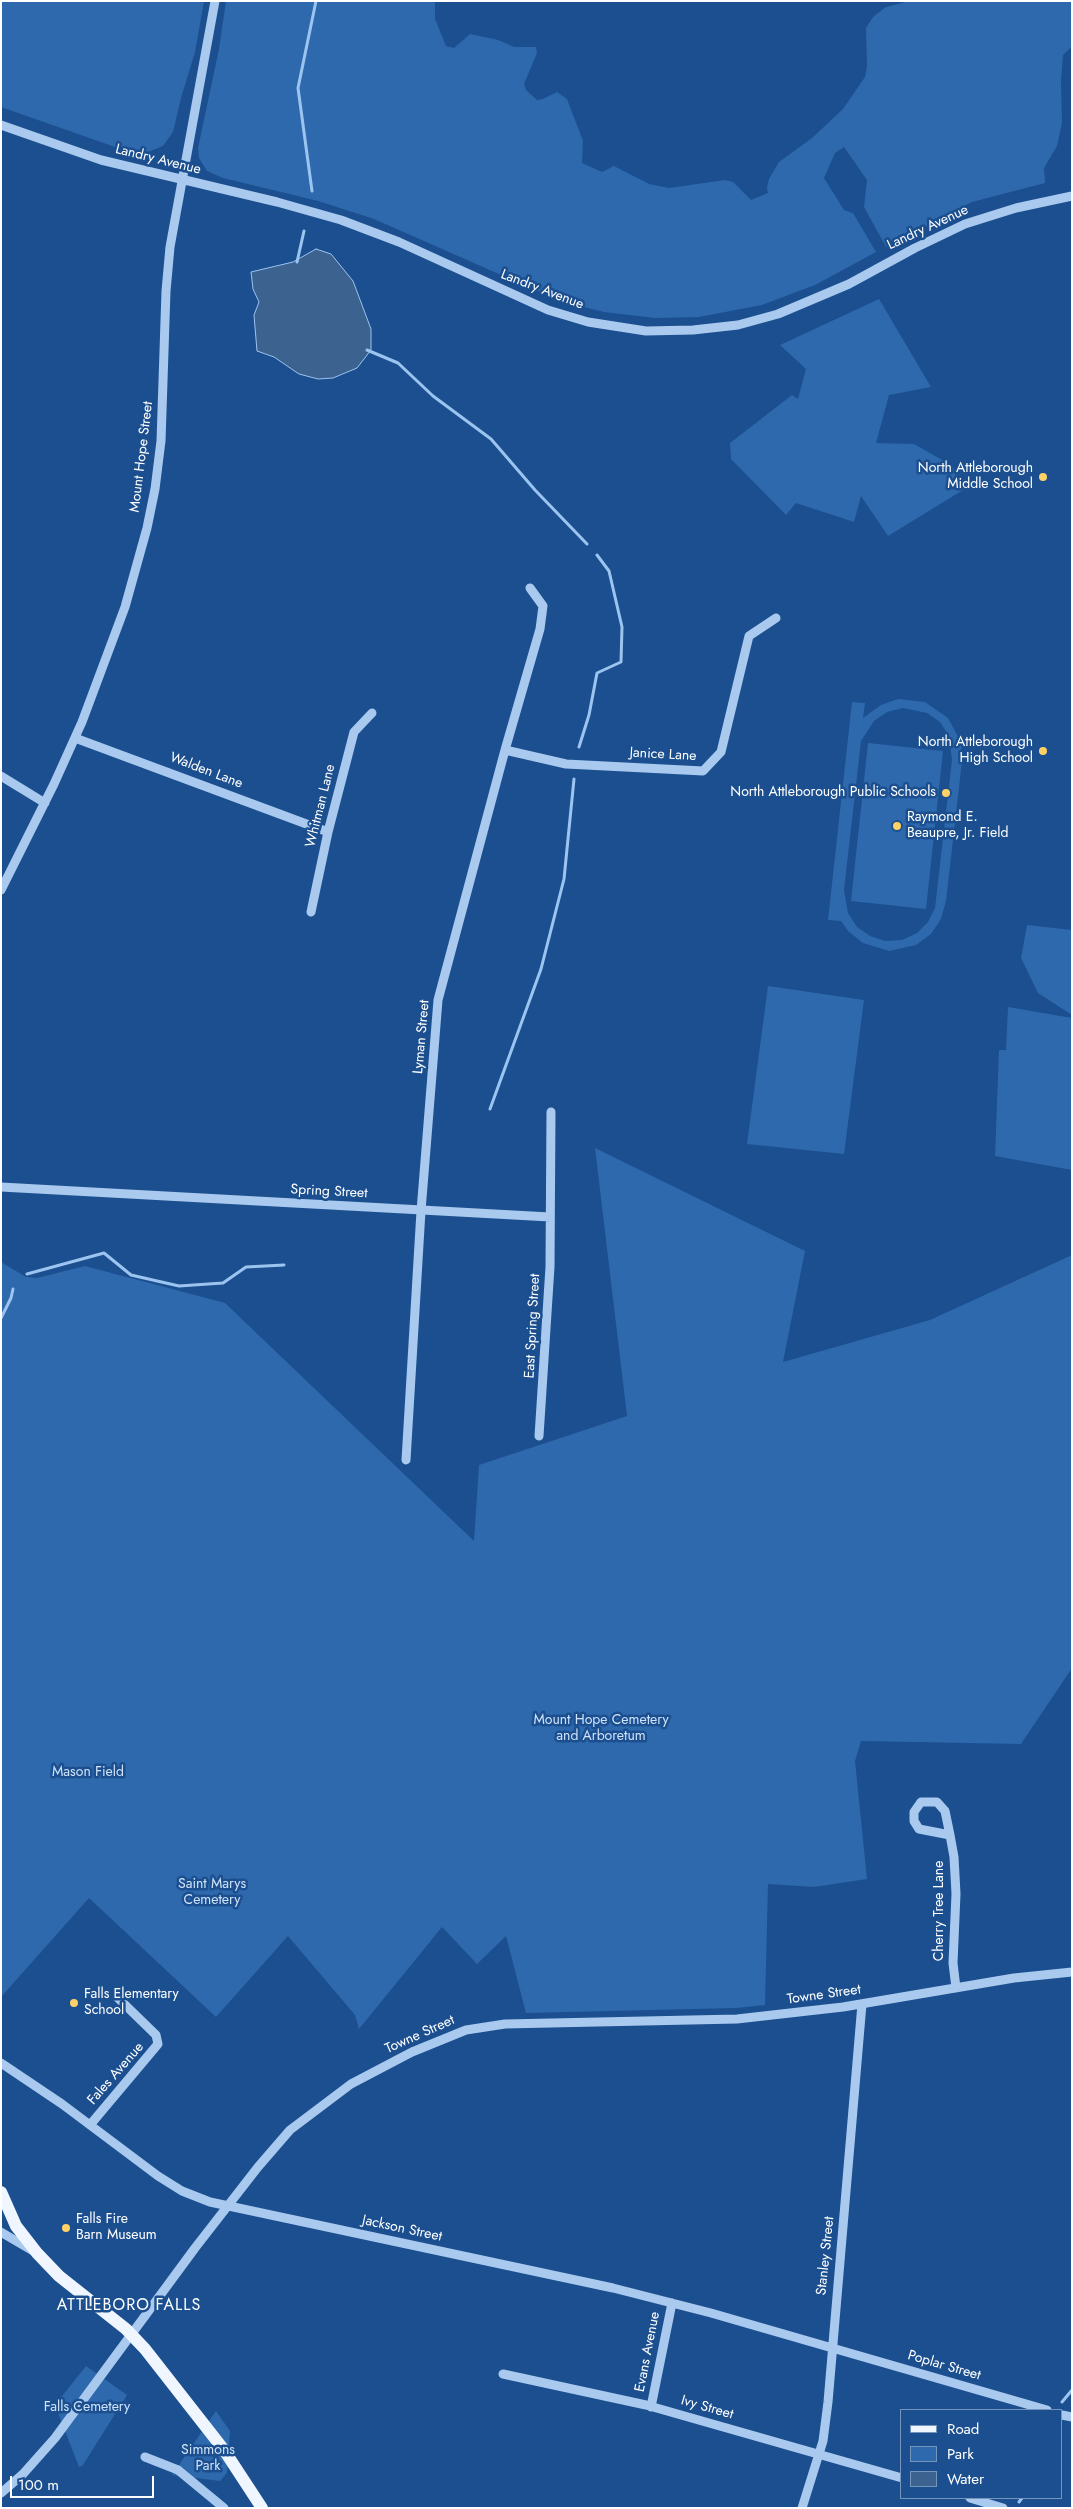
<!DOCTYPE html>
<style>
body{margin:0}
#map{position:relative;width:1073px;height:2509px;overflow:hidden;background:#1b4f8f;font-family:Jost,sans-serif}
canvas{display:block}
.frame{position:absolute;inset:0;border:2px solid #fff;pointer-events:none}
.legend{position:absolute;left:900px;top:2409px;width:162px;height:90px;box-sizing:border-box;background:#1b4f8f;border:1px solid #7695bc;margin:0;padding:6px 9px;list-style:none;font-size:15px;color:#fff}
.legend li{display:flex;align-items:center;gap:10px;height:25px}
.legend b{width:25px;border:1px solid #7695bc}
.scale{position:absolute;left:10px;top:2476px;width:144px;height:22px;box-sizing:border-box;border:2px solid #fff;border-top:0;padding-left:6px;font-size:15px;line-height:18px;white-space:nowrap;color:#fff;-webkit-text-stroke:4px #1b4f8f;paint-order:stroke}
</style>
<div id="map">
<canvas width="1073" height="2509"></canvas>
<div class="frame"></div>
<ul class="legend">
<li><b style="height:6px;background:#f0f6ff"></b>Road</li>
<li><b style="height:14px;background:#2e69ad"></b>Park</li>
<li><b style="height:14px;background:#3c6290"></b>Water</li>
</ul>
<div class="scale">100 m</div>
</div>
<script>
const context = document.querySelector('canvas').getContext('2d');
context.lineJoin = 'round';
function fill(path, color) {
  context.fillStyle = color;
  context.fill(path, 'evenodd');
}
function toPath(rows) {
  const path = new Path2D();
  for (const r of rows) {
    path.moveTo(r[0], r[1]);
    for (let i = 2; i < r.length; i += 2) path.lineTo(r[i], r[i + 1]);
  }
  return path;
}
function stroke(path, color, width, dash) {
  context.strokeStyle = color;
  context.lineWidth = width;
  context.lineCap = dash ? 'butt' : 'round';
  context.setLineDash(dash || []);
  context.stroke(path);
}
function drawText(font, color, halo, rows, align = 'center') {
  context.font = font + ' Jost,sans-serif';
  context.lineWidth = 5;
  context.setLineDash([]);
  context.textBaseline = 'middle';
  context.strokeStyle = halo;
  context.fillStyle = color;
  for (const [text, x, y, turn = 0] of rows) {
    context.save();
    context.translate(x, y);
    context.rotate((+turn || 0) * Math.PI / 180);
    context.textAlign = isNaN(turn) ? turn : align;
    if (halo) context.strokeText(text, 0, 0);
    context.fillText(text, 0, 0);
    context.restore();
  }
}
fill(toPath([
 [1,1,204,1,195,52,181,98,173,132,163,146,143,154,135,154,1,107],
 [226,1,435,1,435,19,446,46,454,48,470,34,498,40,514,47,536,47,537,53,524,84,526,90,537,100,543,99,557,92,567,99,583,141,582,163,602,172,614,166,649,184,669,188,725,180,733,182,751,200,768,193,767,187,769,179,779,162,812,138,843,109,865,77,867,67,866,28,873,17,886,7,910,1,1072,1,1072,46,1063,55,1061,81,1062,123,1057,146,1044,168,1045,183,972,202,886,247,864,207,867,180,844,147,835,153,824,178,844,210,853,213,876,252,815,285,762,305,699,317,655,318,604,312,560,301,374,219,318,201,223,178,207,171,199,158,198,148,219,49],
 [879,299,931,387,889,395,876,443,914,444,951,465,968,487,888,536,861,496,854,522,796,503,786,515,731,459,730,443,792,395,798,399,806,369,780,345],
 [898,699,925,702,948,718,961,742,962,761,946,901,941,919,931,934,916,945,889,951,863,943,848,931,841,921,828,920,852,702,865,703,863,718,881,705],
 [903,708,927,713,940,722,949,736,952,760,935,908,928,922,917,933,902,940,885,941,870,936,857,927,848,913,844,890,861,741,874,721,887,712],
 [868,743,943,751,926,909,851,901],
 [1027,925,1072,930,1072,1015,1038,993,1021,958],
 [768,986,864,1000,844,1154,747,1144],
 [1008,1007,1072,1018,1072,1170,995,1156,999,1050,1006,1050],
 [595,1148,805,1251,783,1362,930,1320,1072,1255,1072,1668,1021,1744,861,1741,855,1761,867,1879,814,1887,768,1884,765,2005,736,2008,526,2013,506,1936,477,1964,442,1927,359,2029,355,2015,288,1936,216,2017,89,1898,1,1997,1,1262,26,1277,37,1278,85,1266,225,1303,474,1541,479,1465,627,1416],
 [86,2366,127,2395,83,2465,79,2467,55,2405],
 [216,2411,230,2431,227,2473,220,2481,172,2475]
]), '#2e69ad');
const water = toPath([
 [316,249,331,254,353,281,371,329,371,350,357,368,333,378,318,379,299,374,274,357,257,351,254,315,259,302,253,289,251,272,293,262,316,249]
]);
fill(water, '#3c6290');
stroke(water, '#9cc4f0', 1);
stroke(toPath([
 [312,191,298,88,316,1],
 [297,262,304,231],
 [367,350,398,363,433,396,491,439,535,490,587,544],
 [579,747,589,715,597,673,621,662,622,627,609,571,597,555],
 [490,1109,541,969,564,879,574,779],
 [27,1274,104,1253,131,1275,179,1286,223,1283,246,1267,284,1265],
 [1,1318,11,1298,13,1289],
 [1062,2402,1072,2390],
 [1019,2502,1022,2498]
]), '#9cc4f0', 3);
stroke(toPath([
 [1,125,101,160,277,202,341,220,399,242,548,310,588,322,646,331,693,330,738,325,778,314,849,284,915,248,965,224,1016,208,1072,196],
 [75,738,328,832],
 [505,750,566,764,703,771,721,752,749,636,776,618],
 [1,776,45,803],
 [1,890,54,784,82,722,125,607,147,528,155,489,161,441,166,291,170,247,215,1],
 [311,912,328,832,354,732,372,713],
 [1,1187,550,1217],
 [539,1436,550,1267,551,1112],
 [406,1460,421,1211,438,1000,505,750,540,629,543,606,530,588],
 [950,1835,945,1811,937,1802,921,1802,914,1812,914,1821,919,1829,950,1835,954,1857,956,1894,953,1963,956,1988],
 [1,2063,62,2104,158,2176,182,2191,210,2202,613,2288,711,2313,1047,2410],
 [90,2125,158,2044,156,2035,117,1997],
 [1,2232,33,2251],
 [503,2374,646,2405,902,2478],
 [651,2407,672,2303],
 [1062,2415,1072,2417],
 [145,2457,178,2470,224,2508],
 [1,2493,23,2474,55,2438,195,2248,258,2167,290,2130,351,2084,412,2052,466,2030,505,2024,737,2019,843,2007,1014,1978,1072,1972],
 [970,2498,1003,2508],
 [802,2508,823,2441,828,2402,862,2004]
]), '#a9c9ee', 9);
stroke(toPath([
 [1,2192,16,2226,37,2253,59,2276,126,2329,145,2349,224,2450,262,2508]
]), '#f0f6ff', 12);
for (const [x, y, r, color] of [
 [1043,477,5,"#ffd166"],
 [1043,751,5,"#ffd166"],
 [946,793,5,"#ffd166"],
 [897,826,5,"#ffd166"],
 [74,2003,5,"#ffd166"],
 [66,2228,5,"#ffd166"]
]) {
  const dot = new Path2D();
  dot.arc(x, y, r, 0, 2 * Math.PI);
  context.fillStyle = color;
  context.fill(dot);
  stroke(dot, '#1b4f8f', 2);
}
drawText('14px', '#fff', '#1b4f8f', [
 ["Landry Avenue",158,160,14],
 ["Landry Avenue",928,228,-25],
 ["Landry Avenue",542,290,21],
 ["Mount Hope Street",142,457,-83],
 ["Janice Lane",663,755,3],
 ["Walden Lane",206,771,21],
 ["Whitman Lane",321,806,-76],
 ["Lyman Street",422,1037,-85],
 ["Spring Street",329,1192,3],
 ["East Spring Street",533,1326,-87],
 ["Cherry Tree Lane",940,1911,-90],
 ["Towne Street",824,1995,-8],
 ["Towne Street",420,2035,-24],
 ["Fales Avenue",116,2074,-49],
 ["Jackson Street",402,2229,12],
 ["Stanley Street",826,2256,-84],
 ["Evans Avenue",648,2352,-79],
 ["Poplar Street",944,2366,16],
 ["Ivy Street",707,2408,16]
]);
drawText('14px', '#fff', '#1b4f8f', [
 ["North Attleborough",1033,469],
 ["Middle School",1033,485],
 ["North Attleborough",1033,743],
 ["High School",1033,759],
 ["North Attleborough Public Schools",936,793],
 ["Raymond E.",907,818,"left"],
 ["Beaupre, Jr. Field",907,834,"left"],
 ["Falls Elementary",84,1995,"left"],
 ["School",84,2011,"left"],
 ["Falls Fire",76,2220,"left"],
 ["Barn Museum",76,2236,"left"]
], 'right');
drawText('14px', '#cfe3fa', '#1b4f8f', [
 ["Mount Hope Cemetery",601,1721],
 ["and Arboretum",601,1737],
 ["Mason Field",88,1773],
 ["Saint Marys",212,1885],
 ["Cemetery",212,1901],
 ["Falls Cemetery",87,2408],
 ["Simmons",208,2451],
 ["Park",208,2467]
]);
context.letterSpacing = '1px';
drawText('16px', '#fff', '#1b4f8f', [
 ["ATTLEBORO FALLS",129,2306]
]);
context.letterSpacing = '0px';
</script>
